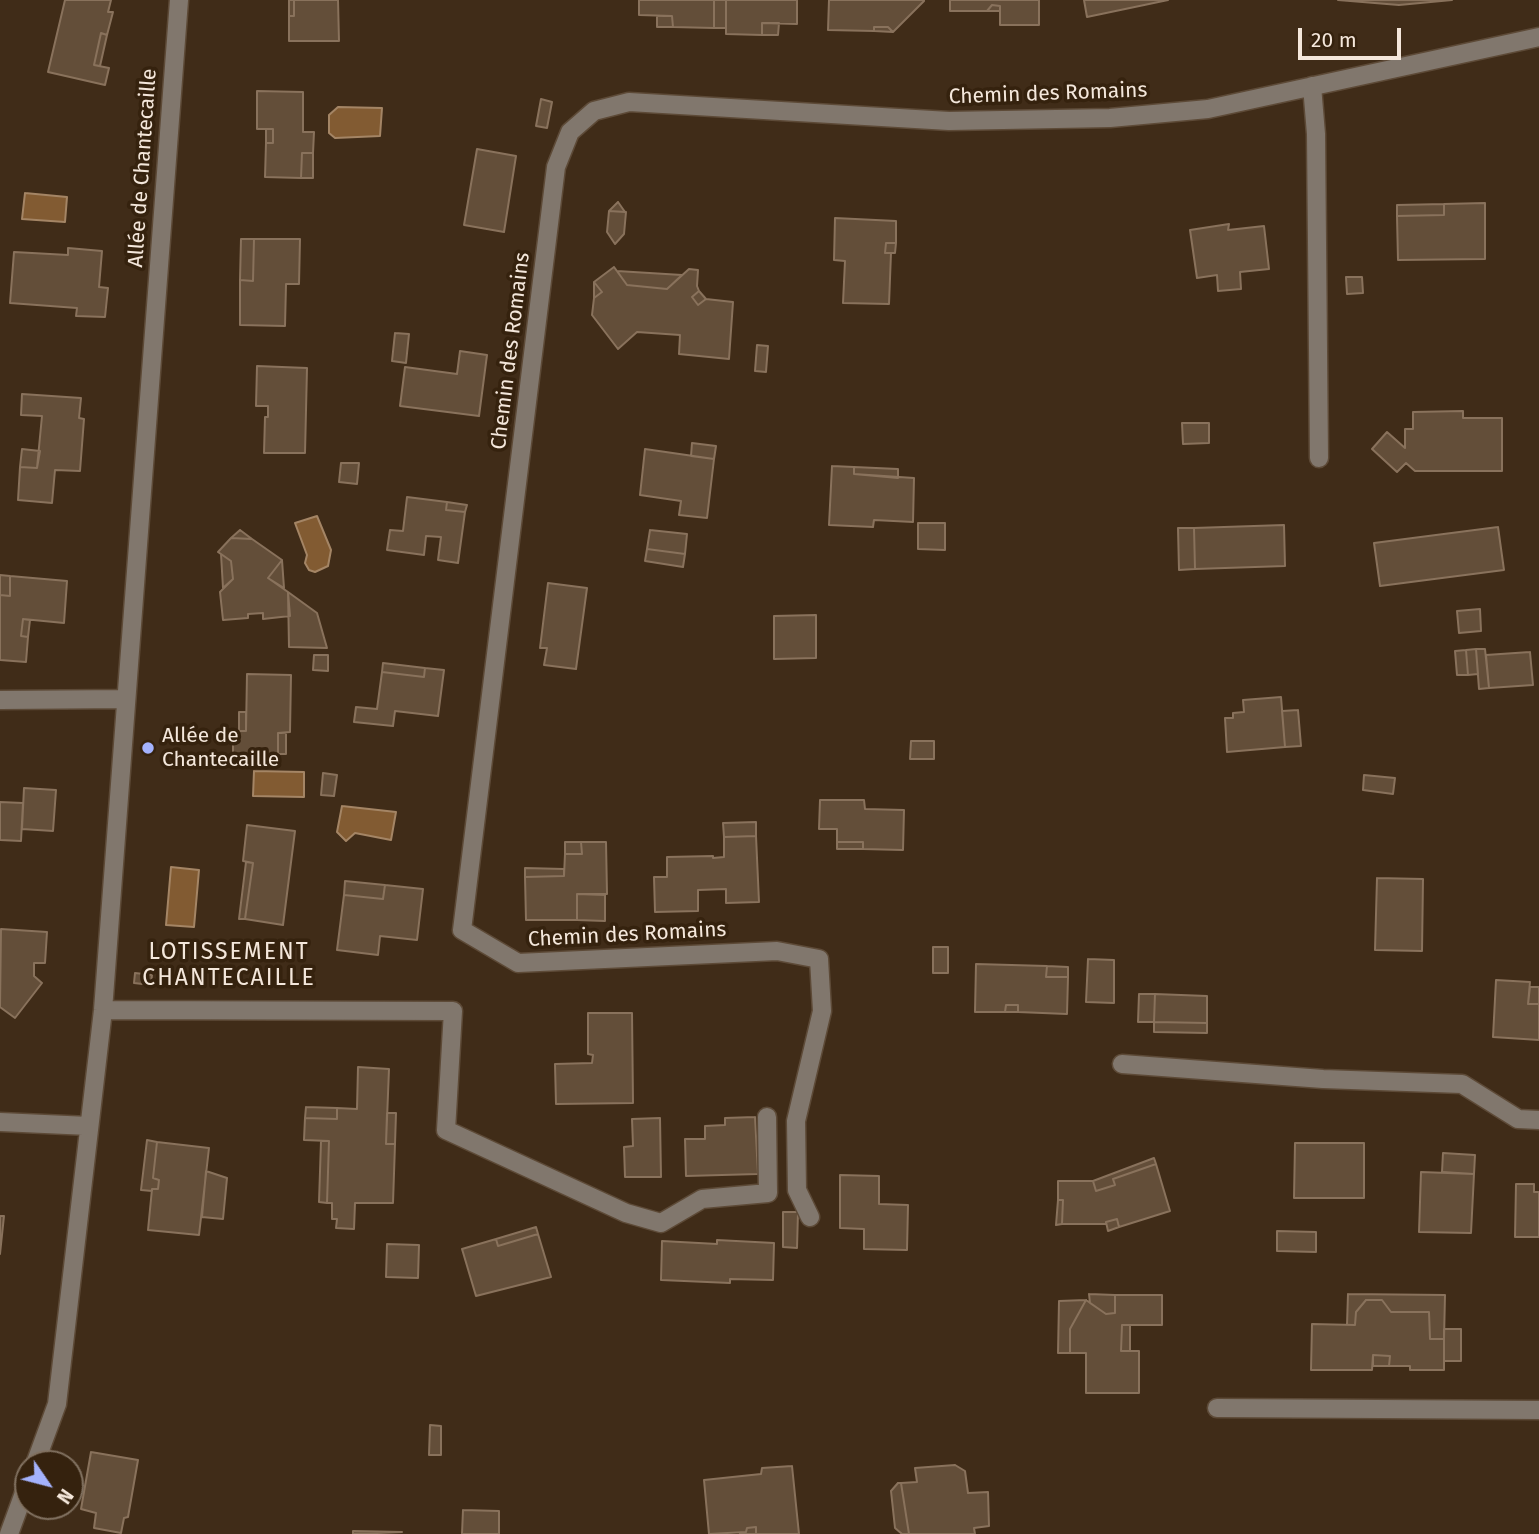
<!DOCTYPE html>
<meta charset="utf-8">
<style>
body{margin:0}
#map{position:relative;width:1539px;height:1534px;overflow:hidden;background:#402c18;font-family:"Fira Sans",sans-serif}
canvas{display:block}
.north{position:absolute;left:14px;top:1450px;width:70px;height:70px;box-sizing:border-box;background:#35220e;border:2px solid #817160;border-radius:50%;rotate:125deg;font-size:19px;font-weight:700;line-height:28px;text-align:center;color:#f4e7db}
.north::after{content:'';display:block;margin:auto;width:24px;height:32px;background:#a4b2fc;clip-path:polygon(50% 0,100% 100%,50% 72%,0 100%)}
.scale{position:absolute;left:1298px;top:28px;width:103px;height:32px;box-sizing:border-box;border:4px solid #f4e7db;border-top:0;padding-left:9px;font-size:21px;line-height:24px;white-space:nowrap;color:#f4e7db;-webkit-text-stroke:5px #35220e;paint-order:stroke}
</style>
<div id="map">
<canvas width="1539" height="1534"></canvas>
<div class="north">N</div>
<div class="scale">20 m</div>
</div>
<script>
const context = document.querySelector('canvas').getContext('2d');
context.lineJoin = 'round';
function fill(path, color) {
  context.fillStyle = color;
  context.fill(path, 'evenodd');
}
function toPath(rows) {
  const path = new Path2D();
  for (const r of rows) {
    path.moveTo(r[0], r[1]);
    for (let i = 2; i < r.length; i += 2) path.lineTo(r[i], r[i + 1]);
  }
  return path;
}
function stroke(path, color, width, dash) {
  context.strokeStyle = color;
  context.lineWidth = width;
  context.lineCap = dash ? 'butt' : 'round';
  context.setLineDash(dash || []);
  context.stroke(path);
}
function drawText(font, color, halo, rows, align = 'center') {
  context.font = font + ' "Fira Sans",sans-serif';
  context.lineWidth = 7;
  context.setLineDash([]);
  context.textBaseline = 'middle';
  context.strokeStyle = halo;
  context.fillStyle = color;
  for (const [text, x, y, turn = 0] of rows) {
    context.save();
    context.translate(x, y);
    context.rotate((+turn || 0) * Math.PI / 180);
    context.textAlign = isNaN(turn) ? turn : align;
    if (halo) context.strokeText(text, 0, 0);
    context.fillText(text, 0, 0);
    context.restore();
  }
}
const water = toPath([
 [338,107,382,108,380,136,335,138,329,133,329,115,338,107],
 [25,193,67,197,65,222,22,219,25,193],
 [317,516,331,550,328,566,315,572,309,570,305,563,307,555,295,523,317,516],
 [254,771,304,772,304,797,253,796,254,771],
 [342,806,396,812,391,840,355,833,346,841,337,832,342,806],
 [171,867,199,870,194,927,166,925,171,867]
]);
fill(water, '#825b32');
stroke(water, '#a48565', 2);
const building = toPath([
 [65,0,111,0,108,12,113,12,107,35,101,33,94,65,109,68,105,85,48,72,65,0],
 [289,0,294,0,294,16,289,16,289,0],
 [294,0,338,0,339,41,289,41,289,16,294,16,294,0],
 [639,0,714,0,714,28,673,27,672,16,639,15,639,0],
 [714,0,726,0,726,28,714,28,714,0],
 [726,0,797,0,797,24,762,23,762,35,726,34,726,0],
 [829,0,924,0,924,1,893,32,888,27,874,27,874,31,828,30,829,0],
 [950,0,1039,0,1039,25,1000,25,1000,6,992,5,987,11,950,11,950,0],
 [1084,0,1168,0,1087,17,1084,0],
 [1338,0,1452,0,1399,5,1338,0],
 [992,5,1000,6,1000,11,987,11,992,5],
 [657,16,672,16,673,27,657,27,657,16],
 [762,23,779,23,778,35,762,35,762,23],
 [874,27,888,27,893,32,874,31,874,27],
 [101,33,107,35,100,66,94,65,101,33],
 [257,91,303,92,303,132,314,132,313,153,302,153,301,178,265,177,266,143,273,143,273,129,257,129,257,91],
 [541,99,552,102,547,128,536,126,541,99],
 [266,129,273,129,273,143,266,143,266,129],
 [477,149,516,156,504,232,464,225,477,149],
 [302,153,313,153,313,178,301,178,302,153],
 [618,202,625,212,609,211,618,202],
 [1485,203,1485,259,1398,260,1397,216,1444,215,1444,204,1485,203],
 [1444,204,1444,215,1397,216,1397,205,1444,204],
 [609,211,626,212,624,234,615,244,607,232,609,211],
 [835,218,896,221,896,243,886,243,885,253,891,253,889,304,843,303,845,261,834,260,835,218],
 [1229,224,1228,230,1264,226,1269,269,1240,272,1241,289,1218,291,1217,275,1197,278,1190,230,1229,224],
 [241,239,254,239,253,281,240,280,241,239],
 [254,239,300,239,299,284,286,284,285,326,240,325,240,280,253,281,254,239],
 [886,243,896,243,895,253,885,253,886,243],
 [68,248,102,251,99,287,108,288,105,317,76,316,77,308,10,303,14,252,68,255,68,248],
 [614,267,627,285,667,289,689,269,698,270,697,286,699,291,692,297,698,305,706,299,733,302,729,359,679,354,680,335,637,332,618,349,592,315,594,298,602,292,594,282,614,267],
 [617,271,682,275,667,289,627,285,617,271],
 [1346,277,1362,277,1363,293,1347,294,1346,277],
 [594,282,602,292,594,298,594,282],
 [699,291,706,299,698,305,692,297,699,291],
 [395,333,409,334,406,363,392,361,395,333],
 [757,345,768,346,766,372,755,371,757,345],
 [460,351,487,355,479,416,400,406,405,367,457,374,460,351],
 [257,366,307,368,305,453,264,453,265,417,268,417,268,406,256,406,257,366],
 [22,394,81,398,79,418,84,419,80,471,55,470,52,503,18,500,20,467,37,468,42,416,21,415,22,394],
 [1463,411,1463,418,1502,418,1502,471,1415,471,1406,463,1397,472,1372,449,1387,432,1405,448,1405,429,1413,429,1413,412,1463,411],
 [1182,423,1209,423,1209,443,1183,444,1182,423],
 [692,443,716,446,714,459,691,456,692,443],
 [22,449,40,451,37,468,20,467,22,449],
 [645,449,714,459,707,518,679,515,681,501,640,495,645,449],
 [341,463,359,463,357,484,339,482,341,463],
 [832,466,854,467,854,474,914,478,913,522,874,520,873,527,829,525,832,466],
 [854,467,898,469,898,478,854,474,854,467],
 [407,497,447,502,446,510,465,512,458,563,438,560,441,537,426,536,424,555,387,550,390,530,403,531,407,497],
 [447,502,467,505,465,512,446,510,447,502],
 [918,523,945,523,945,550,918,549,918,523],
 [1284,525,1285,566,1195,569,1194,528,1284,525],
 [1498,527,1504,570,1380,586,1374,543,1498,527],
 [1178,528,1194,528,1195,569,1179,570,1178,528],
 [240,530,252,539,231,538,240,530],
 [650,530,687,534,685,554,647,549,650,530],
 [231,538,252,539,282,560,268,578,288,592,290,616,263,619,263,613,248,614,248,618,223,620,220,592,233,579,231,561,218,552,231,538],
 [647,549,685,554,683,567,645,561,647,549],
 [221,554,231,561,233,579,223,588,221,554],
 [282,560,284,588,268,578,282,560],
 [0,575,10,576,10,596,0,595,0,575],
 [10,576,67,581,64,623,23,619,21,636,28,637,26,662,0,660,0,595,10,596,10,576],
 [548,583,587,588,576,669,544,665,547,648,540,648,548,583],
 [288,592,317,613,327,648,289,647,288,592],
 [1480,609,1481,631,1459,633,1457,611,1480,609],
 [816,615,816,658,774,659,774,616,816,615],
 [23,619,30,620,28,637,21,636,23,619],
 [1476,649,1485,649,1489,688,1479,689,1476,649],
 [1476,649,1478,674,1468,675,1466,650,1476,649],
 [1466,650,1468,675,1457,675,1455,651,1466,650],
 [1530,652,1533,685,1489,688,1486,655,1530,652],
 [314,655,328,655,328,671,313,670,314,655],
 [383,663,425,668,424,677,382,672,383,663],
 [425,668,444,670,438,716,395,711,393,726,354,722,356,707,377,709,382,672,424,677,425,668],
 [247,674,291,675,290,732,278,733,278,754,258,754,258,758,233,758,233,731,246,731,247,674],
 [1281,697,1285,747,1227,752,1225,718,1233,718,1233,713,1244,712,1243,700,1281,697],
 [1298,710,1301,746,1285,747,1282,711,1298,710],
 [239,712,246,712,246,731,239,731,239,712],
 [278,733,286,733,286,754,278,754,278,733],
 [911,741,934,741,934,759,910,759,911,741],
 [323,773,337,775,334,796,321,795,323,773],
 [1364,775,1395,778,1393,794,1363,790,1364,775],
 [24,788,56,790,53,831,22,829,24,788],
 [820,800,864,800,865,809,904,810,903,850,863,849,863,842,837,842,837,829,819,829,820,800],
 [0,802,23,803,21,841,0,840,0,802],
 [756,822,756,836,724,837,723,823,756,822],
 [247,825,295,831,283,925,245,919,253,863,243,861,247,825],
 [756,836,759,902,726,903,726,889,698,890,698,911,655,912,654,877,667,877,667,857,713,856,713,858,724,857,724,837,756,836],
 [565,842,581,842,582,854,565,854,565,842],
 [581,842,606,842,607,894,577,894,577,920,526,920,525,877,564,876,565,854,582,854,581,842],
 [837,842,863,842,863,849,837,849,837,842],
 [246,862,253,863,245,919,239,919,246,862],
 [525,868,564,869,564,876,525,877,525,868],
 [1377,878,1423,879,1422,951,1375,950,1377,878],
 [345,881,385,885,383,899,344,895,345,881],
 [385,885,423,889,417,940,380,936,378,955,337,950,344,895,383,899,385,885],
 [577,894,605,895,605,921,577,920,577,894],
 [1,929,47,932,45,963,34,963,34,976,42,983,15,1018,0,1007,1,929],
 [933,947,948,947,948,973,933,973,933,947],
 [1088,959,1114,960,1114,1003,1086,1002,1088,959],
 [976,964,1047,966,1046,977,1068,977,1067,1014,1018,1012,1018,1005,1006,1005,1005,1012,975,1012,976,964],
 [1047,966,1068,967,1068,977,1046,977,1047,966],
 [135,973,152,975,151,985,134,983,135,973],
 [1496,980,1530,982,1528,1004,1539,1004,1539,1040,1493,1037,1496,980],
 [1530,987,1539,987,1539,1004,1528,1004,1530,987],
 [1139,994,1155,994,1154,1022,1138,1022,1139,994],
 [1155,994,1207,996,1207,1023,1154,1022,1155,994],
 [1006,1005,1018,1005,1018,1012,1005,1012,1006,1005],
 [588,1013,632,1013,633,1103,556,1104,555,1064,592,1063,593,1055,588,1054,588,1013],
 [1154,1022,1207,1023,1207,1033,1154,1032,1154,1022],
 [358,1067,389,1069,386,1144,395,1144,393,1203,355,1203,354,1229,336,1228,337,1219,332,1219,332,1203,327,1203,329,1141,304,1140,305,1118,337,1119,337,1108,357,1109,358,1067],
 [306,1107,337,1108,337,1119,305,1118,306,1107],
 [387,1113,396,1113,395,1144,386,1144,387,1113],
 [755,1117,758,1174,686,1176,685,1139,705,1139,705,1126,725,1125,725,1118,755,1117],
 [660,1118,661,1177,625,1177,624,1147,633,1146,632,1119,660,1118],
 [147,1140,157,1142,153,1178,159,1180,158,1189,152,1189,152,1191,141,1190,147,1140],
 [321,1141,329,1141,327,1203,319,1202,321,1141],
 [157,1142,209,1148,199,1235,148,1230,152,1189,158,1189,159,1180,153,1178,157,1142],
 [1295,1143,1364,1143,1364,1198,1294,1198,1295,1143],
 [1443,1153,1475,1155,1474,1174,1442,1172,1443,1153],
 [1154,1158,1156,1164,1113,1179,1115,1185,1096,1191,1093,1181,1154,1158],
 [1156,1164,1170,1211,1119,1227,1117,1219,1106,1222,1106,1224,1062,1224,1063,1200,1058,1200,1058,1181,1093,1181,1096,1191,1115,1185,1113,1179,1156,1164],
 [206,1171,227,1178,223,1219,202,1217,206,1171],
 [1421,1172,1474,1174,1471,1233,1419,1232,1421,1172],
 [840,1175,879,1176,879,1204,908,1205,907,1250,864,1249,864,1229,840,1228,840,1175],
 [1516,1184,1534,1184,1534,1192,1539,1192,1539,1237,1515,1237,1516,1184],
 [1058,1200,1063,1200,1062,1224,1056,1225,1058,1200],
 [783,1212,798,1212,797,1248,783,1247,783,1212],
 [0,1216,4,1216,0,1254,0,1216],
 [1117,1219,1119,1227,1108,1231,1106,1222,1117,1219],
 [536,1227,538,1234,498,1246,496,1239,536,1227],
 [1277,1231,1316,1232,1316,1252,1277,1251,1277,1231],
 [538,1234,551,1277,476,1296,462,1249,496,1239,498,1246,538,1234],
 [717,1240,774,1243,773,1280,730,1279,730,1283,661,1280,662,1241,717,1244,717,1240],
 [387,1244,419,1245,418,1278,386,1277,387,1244],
 [1089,1294,1115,1295,1115,1313,1106,1314,1090,1303,1089,1294],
 [1348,1294,1445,1295,1444,1339,1430,1339,1429,1312,1391,1312,1382,1300,1366,1300,1356,1312,1355,1325,1347,1325,1348,1294],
 [1115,1295,1162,1295,1162,1325,1122,1325,1121,1351,1139,1351,1139,1393,1086,1393,1086,1353,1070,1353,1070,1329,1086,1300,1106,1314,1115,1313,1115,1295],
 [1086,1300,1070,1329,1070,1353,1058,1353,1059,1301,1086,1300],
 [1366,1300,1382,1300,1391,1312,1429,1312,1430,1339,1444,1339,1444,1370,1410,1370,1410,1366,1389,1366,1390,1356,1373,1355,1372,1370,1311,1370,1312,1324,1355,1325,1356,1312,1366,1300],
 [1122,1325,1130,1325,1130,1351,1121,1351,1122,1325],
 [1444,1329,1461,1329,1461,1361,1444,1361,1444,1329],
 [1373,1355,1390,1356,1389,1366,1373,1366,1373,1355],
 [430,1425,441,1426,441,1455,429,1455,430,1425],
 [91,1452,138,1460,128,1517,124,1518,121,1533,94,1528,96,1513,81,1509,91,1452],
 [955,1465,965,1471,968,1493,988,1492,989,1526,974,1528,975,1534,909,1534,901,1483,917,1482,915,1468,955,1465],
 [792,1466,799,1534,756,1534,756,1527,747,1528,746,1532,709,1534,704,1480,761,1474,762,1468,792,1466],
 [898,1483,901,1483,909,1534,902,1534,895,1528,891,1491,898,1483],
 [463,1510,499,1511,499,1534,462,1534,463,1510],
 [756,1527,756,1534,740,1534,746,1532,747,1528,756,1527],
 [353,1531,402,1532,353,1534,353,1531]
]);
fill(building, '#634e39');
stroke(building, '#89725c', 2);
const minor = toPath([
 [1312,86,1316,134,1319,458],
 [0,700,126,699],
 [103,1010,453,1011,446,1130,626,1213,661,1223,702,1199,768,1193,767,1117],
 [1122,1064,1323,1079,1462,1084,1518,1119,1539,1120],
 [0,1122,89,1126],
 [810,1217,797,1190,796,1121,822,1011,819,959,777,951,518,963,462,930,556,167,570,132,594,111,629,102,949,121,1110,118,1208,109,1539,37],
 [1217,1408,1539,1410],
 [35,1464,57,1404,103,1010,179,0],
 [9,1534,28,1482]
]);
stroke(minor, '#5d4a37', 21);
stroke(minor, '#81776d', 18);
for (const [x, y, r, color] of [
 [148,748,7,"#a4b2fc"]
]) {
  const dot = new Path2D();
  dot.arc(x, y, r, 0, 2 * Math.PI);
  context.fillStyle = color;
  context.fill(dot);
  stroke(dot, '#35220e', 2.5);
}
drawText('21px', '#f4e7db', '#35220e', [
 ["Chemin des Romains",1048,94,-2],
 ["Allée de Chantecaille",143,168,-86],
 ["Chemin des Romains",511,351,-83],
 ["Chemin des Romains",627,935,-3]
]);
drawText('21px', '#f4e7db', '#35220e', [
 ["Allée de",162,736],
 ["Chantecaille",162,760]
], 'left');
context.letterSpacing = '2px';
drawText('23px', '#f4e7db', '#35220e', [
 ["LOTISSEMENT",229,953],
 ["CHANTECAILLE",229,979]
]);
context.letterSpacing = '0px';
</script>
